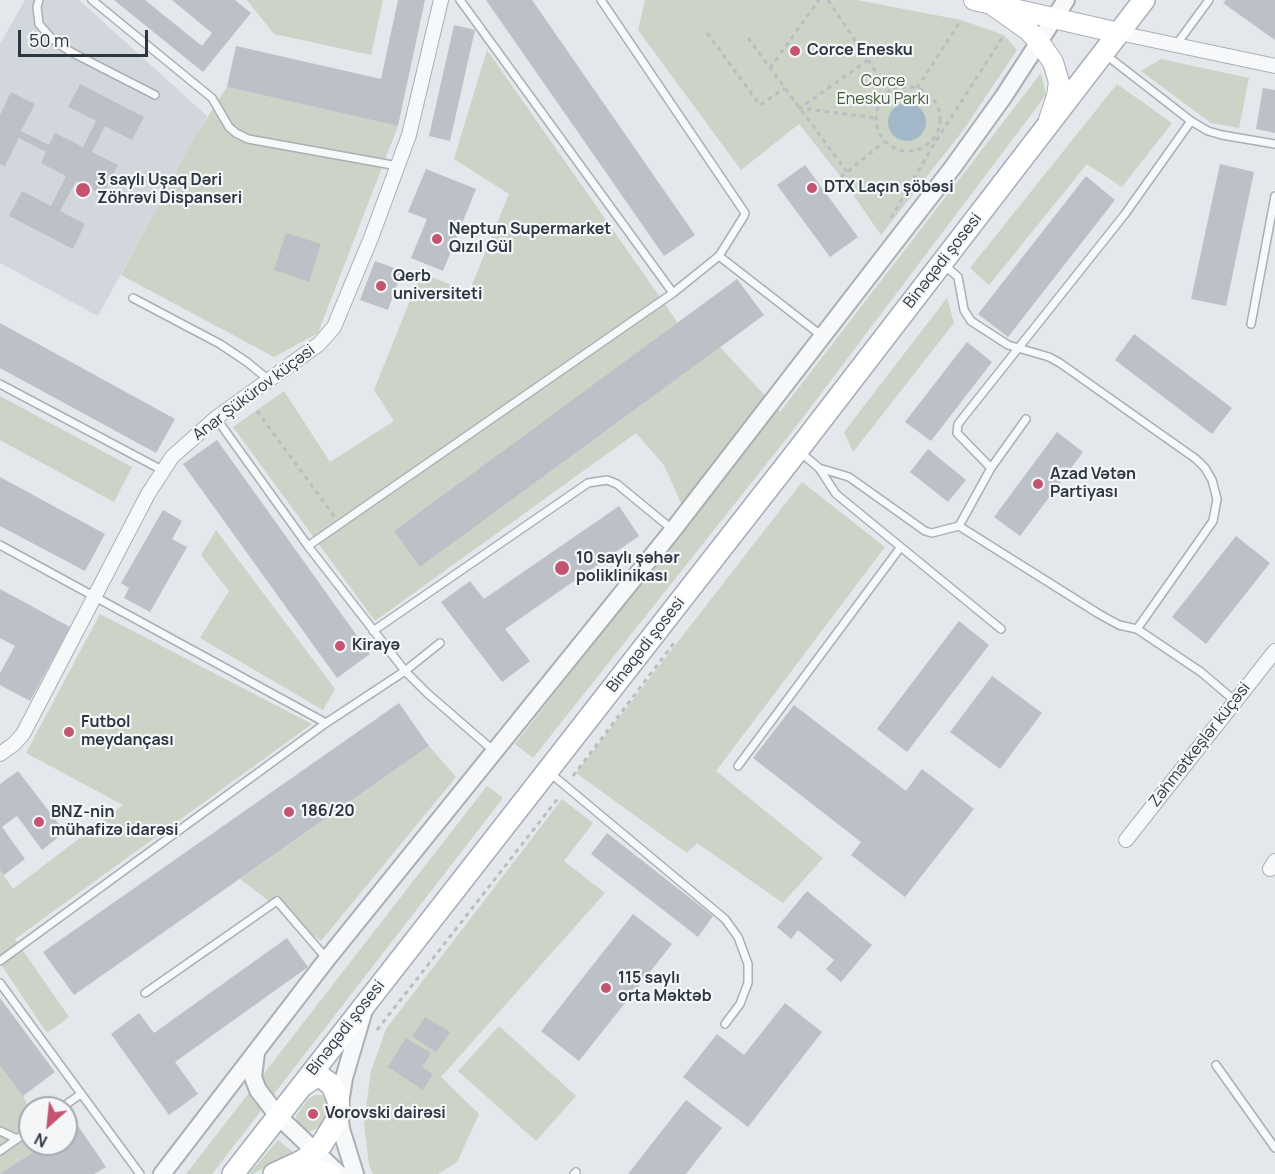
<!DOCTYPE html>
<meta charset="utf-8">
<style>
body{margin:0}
#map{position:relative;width:1275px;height:1174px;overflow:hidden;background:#e4e7eb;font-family:Manrope,sans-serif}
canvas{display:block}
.north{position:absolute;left:18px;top:1096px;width:60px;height:60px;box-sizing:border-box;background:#f4f6f8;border:2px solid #a4aaaf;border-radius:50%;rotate:207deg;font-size:16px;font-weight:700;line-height:24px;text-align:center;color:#2d3742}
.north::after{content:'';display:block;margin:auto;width:21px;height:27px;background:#c55470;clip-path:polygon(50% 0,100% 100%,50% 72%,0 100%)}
.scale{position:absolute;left:18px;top:30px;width:130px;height:27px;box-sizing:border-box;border:3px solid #2d3742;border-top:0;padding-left:8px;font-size:18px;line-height:21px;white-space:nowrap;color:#2d3742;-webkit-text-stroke:4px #f4f6f8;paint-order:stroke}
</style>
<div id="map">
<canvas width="1275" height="1174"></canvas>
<div class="north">N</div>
<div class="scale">50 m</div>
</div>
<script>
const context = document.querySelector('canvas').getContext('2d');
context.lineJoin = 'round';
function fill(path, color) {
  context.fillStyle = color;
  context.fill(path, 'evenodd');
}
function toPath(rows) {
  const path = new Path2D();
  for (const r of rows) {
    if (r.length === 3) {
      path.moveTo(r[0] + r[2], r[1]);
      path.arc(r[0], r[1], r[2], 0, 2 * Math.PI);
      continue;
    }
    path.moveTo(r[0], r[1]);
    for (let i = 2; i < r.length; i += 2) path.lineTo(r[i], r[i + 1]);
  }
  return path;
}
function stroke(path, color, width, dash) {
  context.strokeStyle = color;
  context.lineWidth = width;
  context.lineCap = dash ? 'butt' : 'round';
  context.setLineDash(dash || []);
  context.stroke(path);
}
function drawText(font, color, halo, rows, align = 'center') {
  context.font = font + ' Manrope,sans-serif';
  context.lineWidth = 4.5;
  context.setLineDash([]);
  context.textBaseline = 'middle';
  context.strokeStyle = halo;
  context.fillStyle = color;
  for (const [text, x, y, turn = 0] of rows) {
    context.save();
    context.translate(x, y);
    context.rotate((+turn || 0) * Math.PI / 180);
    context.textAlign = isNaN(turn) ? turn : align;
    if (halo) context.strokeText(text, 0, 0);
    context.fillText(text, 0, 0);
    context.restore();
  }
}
fill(toPath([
 [25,0,79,0,207,116,98,316,0,263,0,44]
]), '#d2d7dd');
fill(toPath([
 [247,0,383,0,371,55,274,34],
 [645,0,857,0,961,20,1004,35,1017,50,964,129,881,235,841,177,799,124,741,170,638,30],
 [487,50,678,323,394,531,420,567,720,347,780,412,1041,73,1046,95,798,424,533,758,515,744,689,521,664,465,636,433,375,621,233,427,284,391,330,462,394,421,374,390,421,273,469,292,509,194,454,159],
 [1161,59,1249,78,1239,128,1211,123,1141,71],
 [1117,84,1172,123,1122,187,1087,164,989,285,970,268],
 [227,87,398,126,318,333,274,357,121,275,193,140],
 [947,298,954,323,853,452,844,432],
 [0,396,132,467,114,502,0,440],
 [802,482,885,547,716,771,823,858,783,903,697,843,687,853,576,773],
 [216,530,335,689,323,710,200,638,229,591,201,555],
 [100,614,312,724,15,939,69,1017,47,1033,0,963,0,870,13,889,123,805,26,753],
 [429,746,456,777,321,941,240,879],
 [487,786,503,798,212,1174,186,1174],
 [562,799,593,823,564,861,605,893,441,1077,479,1114,457,1162,438,1174,373,1174,369,1165,364,1123,371,1071,386,1029],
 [499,1026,576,1096,536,1141,458,1071],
 [0,1066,23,1096,30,1110,30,1144,45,1144,0,1174],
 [315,1095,322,1095,329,1100,329,1114,318,1128,309,1132,302,1130,297,1124,296,1116,308,1099],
 [278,1140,293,1152,253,1174,249,1174]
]), '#cbd4c6');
fill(toPath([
 [907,122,19]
]), '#a2b8c8');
fill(toPath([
 [114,0,145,0,202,46,212,33,172,0,235,0,251,13,203,72],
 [398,0,425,0,398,126,227,87,236,46,381,79],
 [486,0,532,0,695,235,664,256],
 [1226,0,1275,0,1275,40,1223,3],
 [454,25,475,30,450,141,429,136],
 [80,84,144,117,132,140,105,126,92,152,118,165,103,195,76,181,60,211,85,224,73,249,9,216,22,191,51,206,66,176,41,163,46,152,19,138,5,166,0,164,0,115,11,92,35,104,21,131,49,145,55,133,83,147,96,121,68,107],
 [1263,88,1275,90,1275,133,1256,129],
 [1220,164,1254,172,1226,306,1191,299],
 [805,165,858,237,830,257,777,185],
 [426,169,476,189,443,271,411,258,427,219,408,212],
 [1086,176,1115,200,1008,337,978,314],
 [286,233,321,244,309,282,274,270],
 [375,261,402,271,388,310,360,300],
 [737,279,764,315,420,567,394,531],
 [0,323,175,419,156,453,0,368],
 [1134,334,1232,408,1212,434,1115,360],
 [967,342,992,362,931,441,905,422],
 [1057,432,1083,452,1020,536,994,517],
 [217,440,370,654,337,678,183,464],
 [928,449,966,480,948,502,910,472],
 [0,477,105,534,85,571,0,526],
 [619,506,639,536,505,629,530,661,502,682,441,602,470,581,484,599],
 [163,510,182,521,172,539,187,547,150,612,124,598,129,588,121,583],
 [1236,536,1270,563,1206,644,1172,617],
 [0,589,70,627,30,701,0,685,0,673,15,646,0,638],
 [959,621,989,645,907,752,877,729],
 [992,676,1042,713,1000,769,950,732],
 [399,703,429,746,74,995,43,952],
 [794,705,906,791,922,769,974,809,905,897,851,855,861,842,753,758],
 [18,771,65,832,42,850,17,816,2,827,25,859,4,875,0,870,0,784],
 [607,833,713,916,698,937,591,854],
 [807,891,872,945,841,982,826,969,834,960,798,930,791,939,777,927],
 [633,914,672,944,579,1061,541,1031],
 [287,938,308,967,175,1062,198,1094,169,1115,111,1034,139,1013,154,1033],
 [0,998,55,1072,23,1096,0,1066],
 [785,1003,822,1032,748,1127,683,1077,717,1034,744,1055],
 [425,1017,450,1032,436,1052,412,1036],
 [406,1038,431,1053,422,1067,433,1074,423,1090,388,1067],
 [686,1100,722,1128,686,1174,628,1174],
 [76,1123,106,1167,94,1174,0,1174,45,1144,66,1144,66,1130]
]), '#bcc1c7');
const service = toPath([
 [39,0,37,7,39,24,52,39,71,52,155,95],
 [92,0,212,98,229,127,236,133,248,139,398,166],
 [460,0,673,293],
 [1176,45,1209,0],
 [1106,55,1191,121,1208,131,1222,135,1275,144],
 [719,256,822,336],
 [943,264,958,277,964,310,971,321,1008,345,1049,357,1060,363,1196,459,1205,468,1212,480,1217,499,1213,521,1137,629],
 [133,298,220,344,247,362,270,381],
 [1251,324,1275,196],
 [0,384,162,470],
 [216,418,308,546,405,671,427,693,495,752],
 [1026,419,991,468,957,433,958,424,1125,214,1191,121],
 [800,452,819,468,836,494,1001,629],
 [819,468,849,477,925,531,932,533,959,526,1099,614,1119,625,1137,629,1201,672,1235,701],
 [959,526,991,468],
 [0,545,326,723],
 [308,546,673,293,719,256,744,216,745,213,601,0],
 [373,631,588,483,607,480,617,484,673,530],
 [738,766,900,548],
 [550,773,725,919,738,937,748,964,748,983,740,1004,725,1024],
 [0,961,326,723,405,671,440,643],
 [0,983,140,1174],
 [145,993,277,901,327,959],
 [1216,1065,1275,1148],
 [61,1108,81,1094],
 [0,1131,17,1139,30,1130],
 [0,1151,17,1139],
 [574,1174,576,1172]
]);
const minor = toPath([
 [1119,33,1275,66],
 [0,754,14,744,23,734,148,494,172,457,216,418,319,344,334,327,371,238,409,135,441,0],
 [1126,840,1275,651],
 [1270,869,1275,861]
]);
const tertiary = toPath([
 [256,1053,253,1077,258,1090,278,1116,339,1174],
 [162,1174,327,959,673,530,953,167,1004,96,1066,0],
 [355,1174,341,1129,339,1110,344,1078,364,1010]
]);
const secondary = toPath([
 [974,0,1119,33],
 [991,4,1028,30,1039,42,1053,62,1059,82,1057,96,1049,120]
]);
const primary = toPath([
 [287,1173,314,1169,330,1174],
 [233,1174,798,450,1144,0],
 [274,1174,302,1161,315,1151,322,1144,336,1121,339,1110,338,1100,332,1085,321,1077,315,1077,302,1086]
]);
stroke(service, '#a9afb5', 10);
stroke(minor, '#a9afb5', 16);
stroke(tertiary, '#a9afb5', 20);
stroke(secondary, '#a9afb5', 22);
stroke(primary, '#a4adb6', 24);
stroke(toPath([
 [828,0,890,93],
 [707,33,760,105,785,88],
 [748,38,847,172],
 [868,60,800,108,876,118],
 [770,68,819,0],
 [908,119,32],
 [917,88,961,20],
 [841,177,884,142],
 [891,218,931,149,1004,35],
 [257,411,334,516],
 [573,776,674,643],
 [377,1030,559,797]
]), '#babec2', 3, [4.5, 4.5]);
stroke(service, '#f7f8f9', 7);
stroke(minor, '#f7f8f9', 14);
stroke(tertiary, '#f7f8f9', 16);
stroke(secondary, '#fff', 20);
stroke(primary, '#fff', 21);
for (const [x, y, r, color] of [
 [795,51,6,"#c55470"],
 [812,188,6,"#c55470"],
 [83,190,8,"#c55470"],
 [437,239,6,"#c55470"],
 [381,286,6,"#c55470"],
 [1038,484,6,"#c55470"],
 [562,568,8,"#c55470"],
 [340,646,6,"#c55470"],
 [69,732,6,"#c55470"],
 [289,812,6,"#c55470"],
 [39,822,6,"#c55470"],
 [606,988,6,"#c55470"],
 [313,1114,6,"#c55470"]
]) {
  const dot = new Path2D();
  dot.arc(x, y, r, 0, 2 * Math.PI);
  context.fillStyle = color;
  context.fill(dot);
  stroke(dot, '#f4f6f8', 2);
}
drawText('bold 16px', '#2d3742', '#f4f6f8', [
 ["Corce Enesku",807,51],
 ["3 saylı Uşaq Dəri",97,181],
 ["Zöhrəvi Dispanseri",97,199],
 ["DTX Laçın şöbəsi",824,188],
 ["Neptun Supermarket",449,230],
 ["Qızıl Gül",449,248],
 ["Qerb",393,277],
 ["universiteti",393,295],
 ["Azad Vətən",1050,475],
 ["Partiyası",1050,493],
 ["10 saylı şəhər",576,559],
 ["poliklinikası",576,577],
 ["Kirayə",352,646],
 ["Futbol",81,723],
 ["meydançası",81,741],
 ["186/20",301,812],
 ["BNZ-nin",51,813],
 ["mühafizə idarəsi",51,831],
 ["115 saylı",618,979],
 ["orta Məktəb",618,997],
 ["Vorovski dairəsi",325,1114]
], 'left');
drawText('16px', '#455d3b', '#f4f6f8', [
 ["Corce",883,82],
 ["Enesku Parkı",883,100]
]);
drawText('16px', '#2d3742', '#f4f6f8', [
 ["Binəqədi şosesi",943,261,-52],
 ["Anar Şükürov küçəsi",254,393,-37],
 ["Binəqədi şosesi",646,645,-52],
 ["Zəhmətkeşlər küçəsi",1200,745,-52],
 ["Binəqədi şosesi",346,1028,-52]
]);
</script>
